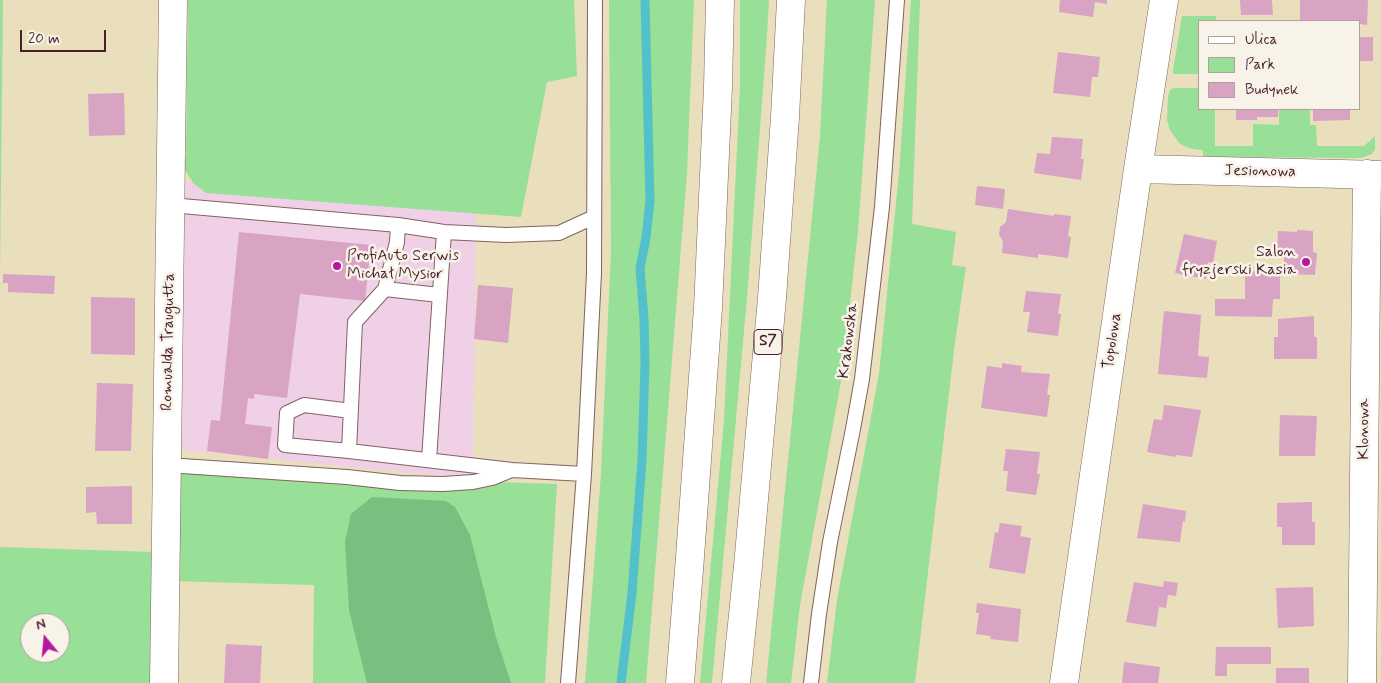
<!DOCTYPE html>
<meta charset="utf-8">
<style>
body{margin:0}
#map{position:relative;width:1381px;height:683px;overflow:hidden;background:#e9dfbc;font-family:Mynerve,sans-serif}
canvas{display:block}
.legend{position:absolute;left:1198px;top:20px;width:162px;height:90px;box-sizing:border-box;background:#f7f3e8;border:1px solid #b29e9c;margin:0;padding:6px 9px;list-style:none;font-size:15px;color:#4a1f2b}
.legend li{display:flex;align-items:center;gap:10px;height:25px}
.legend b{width:25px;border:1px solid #b29e9c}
.north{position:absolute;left:20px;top:613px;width:50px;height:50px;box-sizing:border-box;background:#f7f3e8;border:1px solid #b29e9c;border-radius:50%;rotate:343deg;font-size:14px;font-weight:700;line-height:20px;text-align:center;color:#4a1f2b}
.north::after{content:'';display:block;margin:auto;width:18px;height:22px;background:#b5179e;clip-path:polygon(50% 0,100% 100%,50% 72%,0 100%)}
.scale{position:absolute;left:20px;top:30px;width:86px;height:22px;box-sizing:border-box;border:2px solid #4a1f2b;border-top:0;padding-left:6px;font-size:15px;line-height:18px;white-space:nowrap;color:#4a1f2b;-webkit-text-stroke:4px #f7f3e8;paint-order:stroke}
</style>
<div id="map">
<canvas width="1381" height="683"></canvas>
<ul class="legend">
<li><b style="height:6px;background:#fff"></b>Ulica</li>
<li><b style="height:14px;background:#98df98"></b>Park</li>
<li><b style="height:14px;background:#d9a3c4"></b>Budynek</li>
</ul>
<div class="north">N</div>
<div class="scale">20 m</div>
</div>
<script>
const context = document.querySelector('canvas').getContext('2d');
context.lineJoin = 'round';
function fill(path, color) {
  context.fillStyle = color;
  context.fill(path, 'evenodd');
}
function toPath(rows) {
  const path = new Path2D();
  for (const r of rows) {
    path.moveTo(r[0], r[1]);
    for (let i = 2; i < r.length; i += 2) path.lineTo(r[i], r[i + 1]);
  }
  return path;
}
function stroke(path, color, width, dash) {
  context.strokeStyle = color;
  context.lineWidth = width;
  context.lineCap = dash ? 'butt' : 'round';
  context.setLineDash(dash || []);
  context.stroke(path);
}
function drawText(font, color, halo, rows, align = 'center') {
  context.font = font + ' Mynerve,sans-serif';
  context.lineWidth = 5;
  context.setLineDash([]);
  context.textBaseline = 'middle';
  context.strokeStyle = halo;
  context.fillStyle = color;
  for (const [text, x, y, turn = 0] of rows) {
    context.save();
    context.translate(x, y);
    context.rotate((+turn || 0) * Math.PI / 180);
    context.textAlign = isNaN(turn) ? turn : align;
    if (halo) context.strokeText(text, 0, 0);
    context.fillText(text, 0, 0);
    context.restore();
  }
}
fill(toPath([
 [196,181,476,213,473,479,182,450,185,183]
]), '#efd0e7');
fill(toPath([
 [0,0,3,0,0,274],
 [188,0,574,0,577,76,547,82,521,217,206,193,193,183,184,168,186,154],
 [609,0,694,0,687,173,646,683,585,683,601,474,611,250],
 [740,0,769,0,766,50,747,298,712,683,700,683,724,420,740,86],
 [827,0,875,0,858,231,842,376,800,605,791,683,766,683,820,136],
 [911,0,920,0,912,224,956,232,952,265,966,267,955,342,915,683,827,683,837,600,879,374,899,173],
 [1182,16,1216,16,1216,21,1200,21,1200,74,1173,74,1173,70],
 [1173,88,1200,88,1200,109,1215,109,1215,146,1253,146,1253,124,1279,125,1279,109,1310,109,1310,125,1316,125,1317,146,1364,146,1375,136,1375,149,1372,154,1361,158,1203,157,1203,150,1192,149,1180,144,1170,130,1167,120,1168,96,1170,90],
 [165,471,557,484,545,683,313,683,314,585,170,581,168,683,0,683,0,547,154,552],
 [30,623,60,623,60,653,30,653]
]), '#98df98');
fill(toPath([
 [372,497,446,501,455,507,470,535,496,637,511,683,367,683,349,610,345,542,351,514]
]), '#7abe80');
stroke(toPath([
 [621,683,632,593,642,460,645,362,644,319,640,268,646,238,650,201,645,0]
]), '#53c0cc', 9);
fill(toPath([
 [1060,0,1107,0,1107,4,1095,2,1093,17,1059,12],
 [1240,0,1272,0,1273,15,1241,15],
 [1300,0,1368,0,1367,25,1360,24,1360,21,1300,21],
 [1360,37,1373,37,1373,61,1360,61],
 [1058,52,1100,57,1098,77,1092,77,1090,97,1053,93],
 [124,93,125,135,89,136,88,94],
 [1236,109,1278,109,1278,117,1257,117,1257,120,1236,120],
 [1313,109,1350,109,1350,120,1313,121],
 [1052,137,1083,139,1081,159,1084,159,1081,180,1034,173,1037,153,1050,154],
 [977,186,1005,189,1003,209,975,205],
 [1008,209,1054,216,1054,214,1071,216,1068,236,1071,237,1068,258,1038,254,1038,258,1002,253,1003,241,999,235,1000,227,1006,222],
 [1297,230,1313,231,1313,252,1317,253,1315,275,1284,274,1284,254,1277,254,1278,231,1297,232],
 [239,232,371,245,365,301,300,294,287,398,254,394,254,399,248,398,245,424,272,427,268,459,207,451,211,420,220,421],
 [1184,234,1217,241,1213,263,1208,262,1206,279,1175,273],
 [1245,271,1280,271,1280,299,1273,299,1272,317,1215,316,1215,299,1245,299],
 [3,274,55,276,54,294,8,292,8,283,3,283],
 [478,285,513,288,508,343,474,339],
 [1026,291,1061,294,1058,314,1061,314,1058,336,1027,332,1030,312,1023,312],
 [91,297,135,298,135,355,91,354],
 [1164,311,1201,315,1198,356,1209,357,1207,378,1158,374],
 [1314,316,1314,337,1317,337,1317,359,1274,359,1274,337,1278,337,1278,319],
 [1002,363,1022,366,1021,372,1050,374,1047,395,1050,395,1047,417,981,408,987,366,1002,368],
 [97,383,133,384,131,451,95,451],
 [1164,405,1201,410,1192,457,1176,455,1175,457,1147,452,1154,419,1162,420],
 [1280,415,1317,416,1315,456,1279,456],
 [1006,449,1040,452,1037,474,1040,474,1036,495,1006,491,1008,471,1003,471],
 [132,486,132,524,97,524,96,512,86,513,86,487],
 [1312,502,1312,522,1315,522,1315,545,1282,545,1282,527,1277,527,1277,503],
 [1143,504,1186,511,1185,522,1183,521,1180,542,1137,538],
 [1000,523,1022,526,1020,536,1031,538,1025,574,989,568,995,532,998,533],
 [1164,581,1178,583,1176,596,1168,595,1166,608,1159,607,1156,627,1126,622,1134,582,1163,587],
 [1313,587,1314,626,1278,628,1276,588],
 [977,603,1021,609,1018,642,990,639,991,636,976,634,979,613,976,613],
 [226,644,262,646,260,683,224,683],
 [1216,647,1271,647,1271,664,1227,664,1227,676,1215,676],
 [1124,662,1160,667,1158,683,1122,683],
 [1276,668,1309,668,1309,683,1276,683]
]), '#d9a3c4');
const lane = toPath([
 [170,205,398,225,397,242,385,289,355,322,349,451,512,470,584,474],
 [398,225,444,232,506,235,559,233,594,217],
 [385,289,439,295],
 [349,451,285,445,287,413,304,405,351,411],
 [429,460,444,232],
 [167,465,347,477,400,483,443,484,473,482,492,478,509,471],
 [568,683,584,474,594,273,595,0],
 [811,683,819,614,830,542,853,429,862,379,882,207,897,0]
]);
const street = toPath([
 [1138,169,1381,175],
 [164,683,173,0],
 [1064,683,1138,169,1164,0],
 [1362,683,1367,174]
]);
const highway = toPath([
 [680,683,690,557,708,308,718,87,720,0],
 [736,683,748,566,772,298,785,117,791,0]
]);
stroke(lane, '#82625e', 16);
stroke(street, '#82625e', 29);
stroke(highway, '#82625e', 29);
stroke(lane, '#fff', 14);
stroke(street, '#fff', 28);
stroke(highway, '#fff', 28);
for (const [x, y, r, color] of [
 [1306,262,5,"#b5179e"],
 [337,266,5,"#b5179e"]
]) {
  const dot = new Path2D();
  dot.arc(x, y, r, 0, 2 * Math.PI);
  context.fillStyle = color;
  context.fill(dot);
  stroke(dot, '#f7f3e8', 2);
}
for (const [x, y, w] of [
 [768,342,28]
]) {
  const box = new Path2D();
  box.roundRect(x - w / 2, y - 12.5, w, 25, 4);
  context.fillStyle = '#f7f3e8';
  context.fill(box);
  stroke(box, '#4a1f2b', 1);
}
drawText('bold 15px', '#4a1f2b', null, [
 ["S7",768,342]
]);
drawText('16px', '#4a1f2b', '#f7f3e8', [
 ["Jesionowa",1260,172,1],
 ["Krakowska",849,341,-83],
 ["Topolowa",1113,341,-82],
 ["Romualda Traugutta",169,342,-89],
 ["Klonowa",1365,429,-90]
]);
drawText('16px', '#4a1f2b', '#f7f3e8', [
 ["Salon",1296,253],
 ["fryzjerski Kasia",1296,271],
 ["ProfiAuto Serwis",347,257,"left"],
 ["Michał Mysior",347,275,"left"]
], 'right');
</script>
